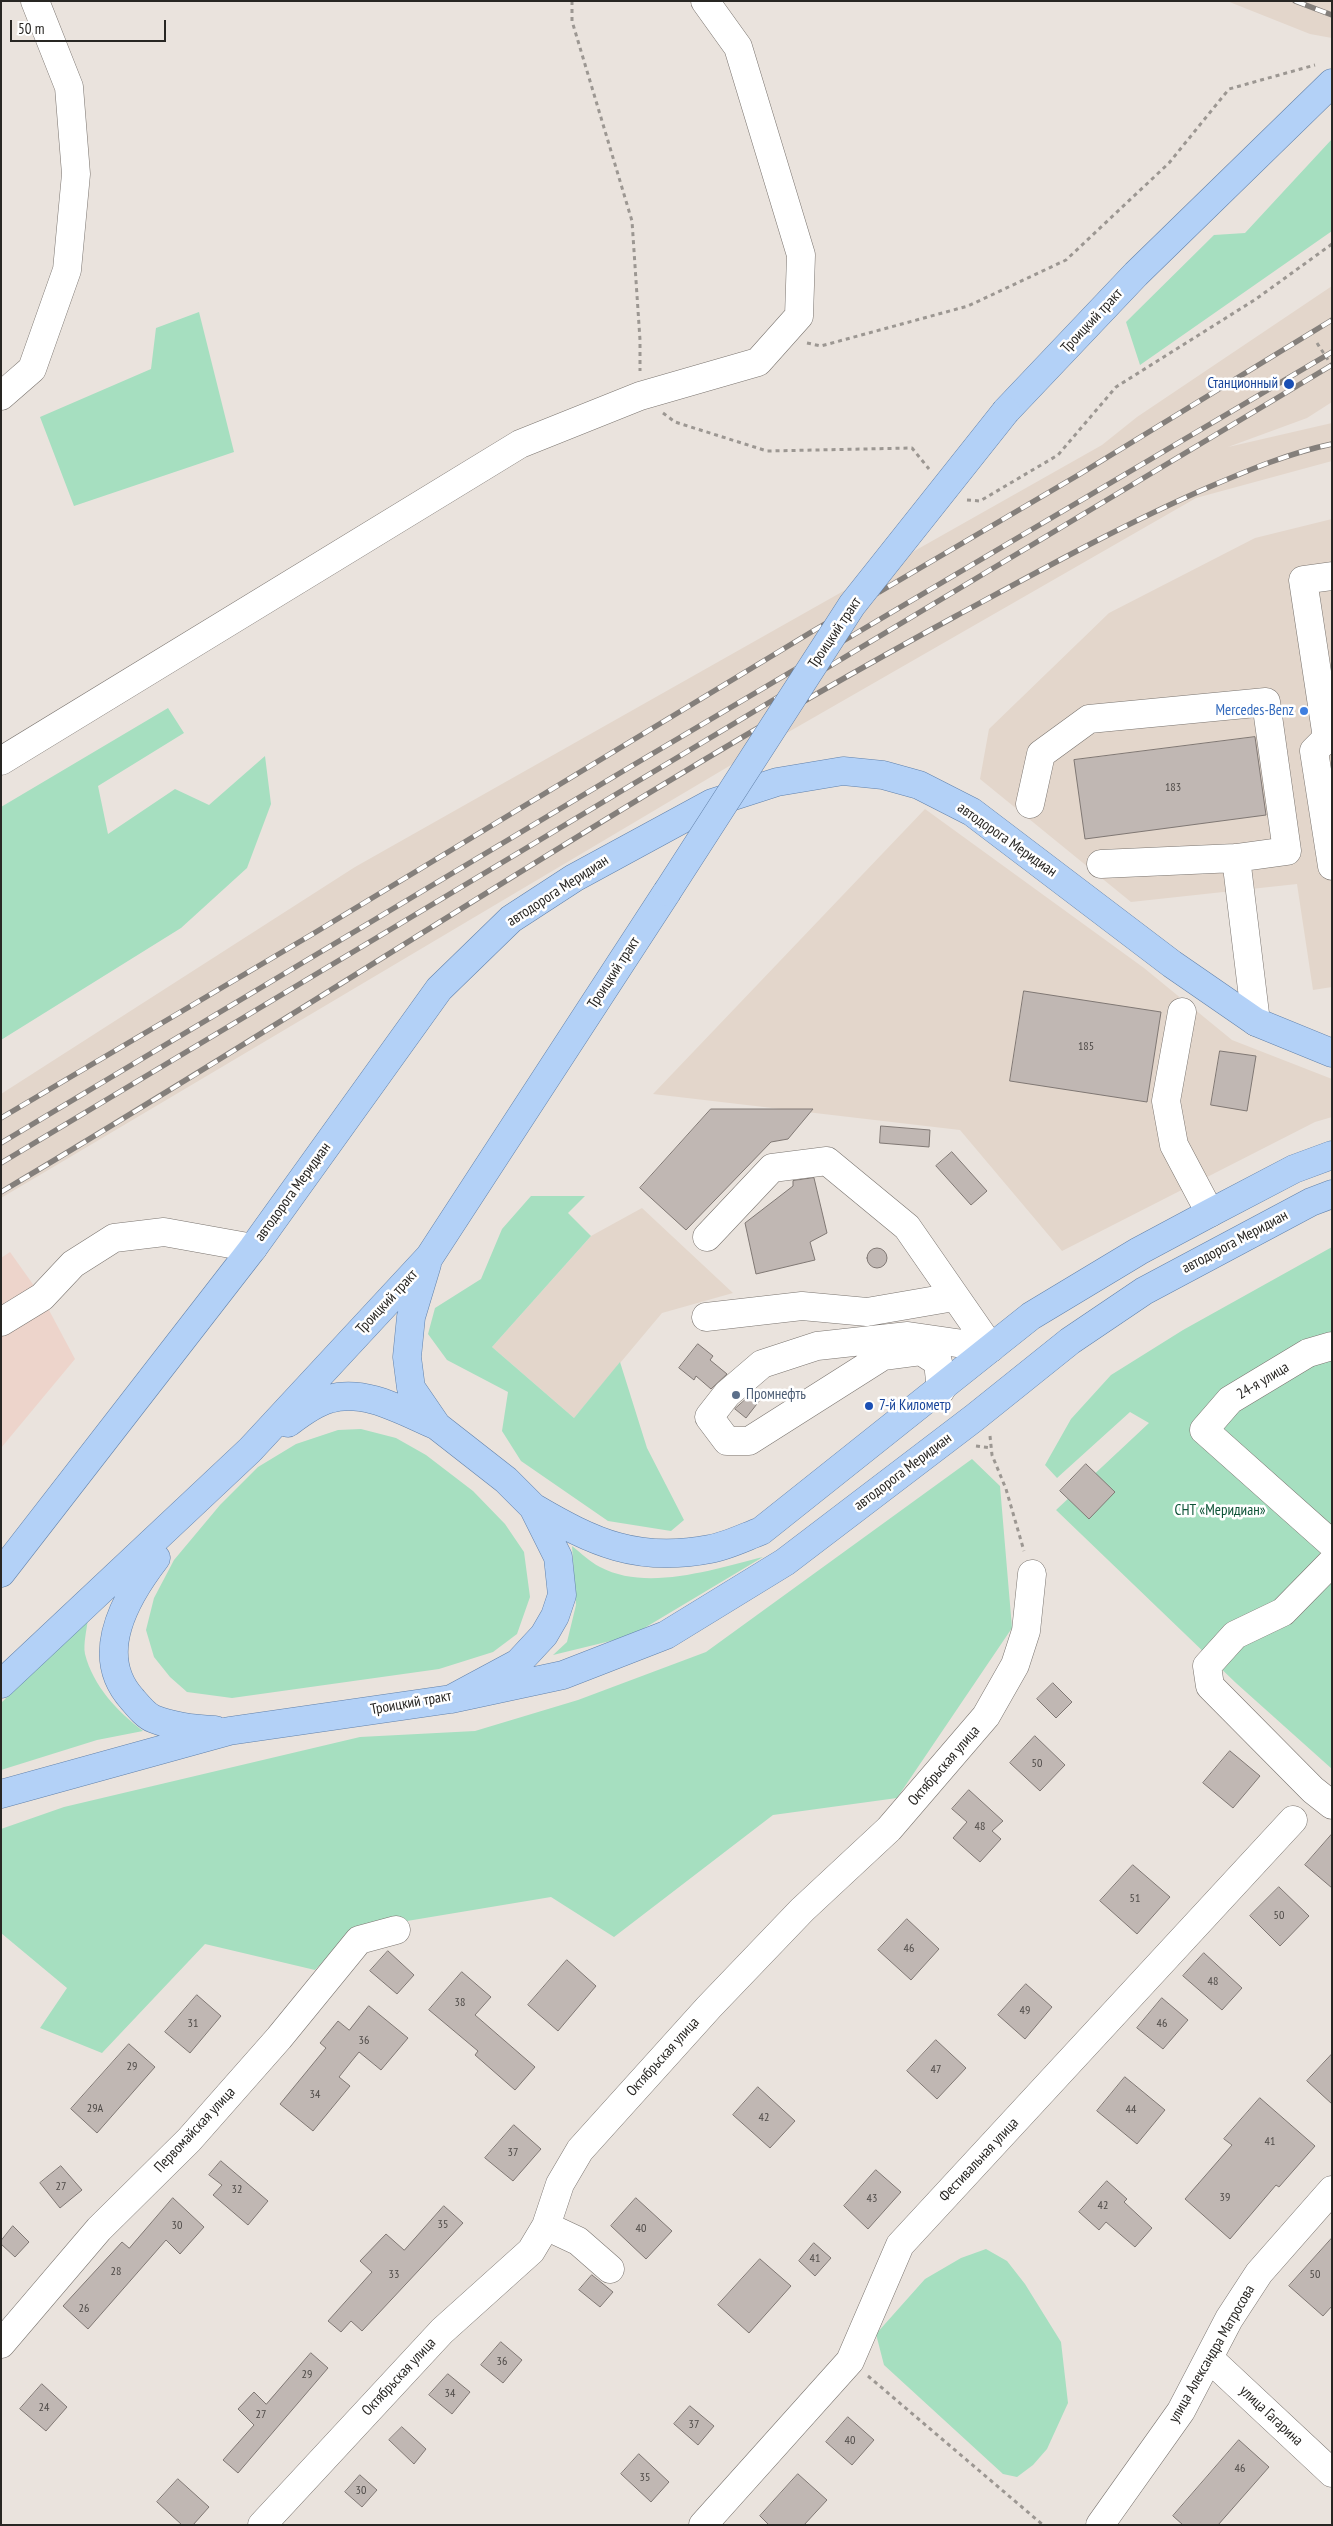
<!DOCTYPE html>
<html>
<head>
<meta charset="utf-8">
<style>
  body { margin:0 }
  #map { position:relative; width:1333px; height:2526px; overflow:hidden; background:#eae3dd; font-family:"PT Sans Narrow",sans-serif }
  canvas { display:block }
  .frame { position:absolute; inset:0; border:2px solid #282623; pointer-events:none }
  .scale { position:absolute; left:10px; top:20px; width:156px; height:22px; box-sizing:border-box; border:2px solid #282623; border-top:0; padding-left:6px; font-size:15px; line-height:18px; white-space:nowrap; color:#282623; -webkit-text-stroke:4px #fff; paint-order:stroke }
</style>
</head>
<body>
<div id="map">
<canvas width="1333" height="2526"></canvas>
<div class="frame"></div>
<div class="scale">50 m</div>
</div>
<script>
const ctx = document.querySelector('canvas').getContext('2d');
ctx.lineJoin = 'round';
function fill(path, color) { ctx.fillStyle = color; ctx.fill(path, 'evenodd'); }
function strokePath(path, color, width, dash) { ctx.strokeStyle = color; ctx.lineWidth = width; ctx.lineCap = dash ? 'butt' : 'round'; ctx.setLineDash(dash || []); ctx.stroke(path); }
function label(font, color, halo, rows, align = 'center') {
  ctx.font = font + ' "PT Sans Narrow",sans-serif'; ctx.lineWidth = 5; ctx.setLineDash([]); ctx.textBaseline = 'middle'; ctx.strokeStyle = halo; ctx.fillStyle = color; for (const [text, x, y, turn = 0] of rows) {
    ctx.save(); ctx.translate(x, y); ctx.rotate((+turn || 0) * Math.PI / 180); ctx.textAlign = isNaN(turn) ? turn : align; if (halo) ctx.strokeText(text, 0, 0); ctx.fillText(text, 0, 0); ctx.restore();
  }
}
fill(new Path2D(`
  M1227,1H1332V38L1310,34Z
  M1332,286V402L1307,418L1228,447L1332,423V461L1196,498L731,765L1,1198V1094L355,867L1102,445L1137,417Z
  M1332,519V987L1313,990L1297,884L1131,902L980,779L989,729L1109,613L1255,538Z
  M925,809L1144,968L1232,1040L1332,1079V1117L1315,1122L1062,1251L960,1130L653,1094Z
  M642,1208L733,1293L662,1313L574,1418L492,1347L591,1236Z`), '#e3d6cb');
fill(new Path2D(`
  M10,1252L42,1297L75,1359L1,1448V1258Z`), '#edd4cb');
fill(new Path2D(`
  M1332,139V231L1140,365L1126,322L1214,235L1245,233Z
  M199,312L234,452L74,506L40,417L151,369L156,328Z
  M168,708L184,733L98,786L108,834L175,789L209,805L265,756L271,804L247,868L181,928L1,1040V807Z
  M531,1196H585L568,1213L591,1236L492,1347L574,1418L620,1362L647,1448L684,1520L671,1531L608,1521L521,1461L502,1431L508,1392L447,1360L428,1334L435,1308L481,1279L502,1229Z
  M1332,1247V1769L1236,1683L1056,1510L1149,1423L1130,1412L1057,1478L1045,1465L1071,1419L1111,1375L1183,1330Z
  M361,1429L396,1438L426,1455L473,1491L505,1524L524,1552L530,1597L517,1634L493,1652L439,1669L232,1698L187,1692L170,1677L154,1657L146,1630L154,1598L174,1560L220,1505L258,1467L296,1444L338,1430Z
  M972,1459L1000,1486L1012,1628L897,1798L773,1815L614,1937L551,1897L353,1930L315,1970L205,1944L102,2053L40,2028L67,1988L1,1933V1829L64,1807L360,1737L475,1731L578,1700L706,1652Z
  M572,1546C581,1553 590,1562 600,1567C647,1592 714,1569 763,1557L631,1636L553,1655L567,1642L576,1605Z
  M88,1618C87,1629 83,1644 85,1654C93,1686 118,1712 143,1731L97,1740L1,1770V1703Z
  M986,2249L1007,2261L1025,2284L1061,2342L1068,2403L1047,2449L1033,2465L1017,2477L1003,2474L884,2365L876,2334L925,2279L961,2258Z`), '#a6dfc0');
const building = new Path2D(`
  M1255,737L1266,815L1085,839L1074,760Z
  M1024,991L1161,1012L1147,1102L1010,1081Z
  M1220,1051L1256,1056L1247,1111L1211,1105Z
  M711,1109H813L788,1139L771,1142L686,1230L640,1188Z
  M881,1126L930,1130L929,1147L880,1143Z
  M952,1152L987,1191L971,1205L936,1166Z
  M814,1178L827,1233L810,1242L815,1260L756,1274L745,1223L793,1186V1181Z
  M867 1258a10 10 0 1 1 20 0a10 10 0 1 1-20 0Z
  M698,1344L713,1356L710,1360L727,1374L711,1389L696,1376L694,1380L679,1368Z
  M752,1394L760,1400L746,1418L735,1409Z
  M1086,1464L1115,1492L1089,1519L1060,1491Z
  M1053,1683L1072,1702L1056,1718L1037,1699Z
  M1035,1736L1065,1765L1040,1791L1010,1763Z
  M1230,1751L1260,1776L1233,1808L1203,1783Z
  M969,1790L1003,1821L992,1831L1001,1839L980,1862L953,1838L967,1822L952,1809Z
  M1332,1834V1888L1305,1865Z
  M1133,1865L1170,1897L1137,1934L1100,1901Z
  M1279,1887L1309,1916L1280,1946L1250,1916Z
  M907,1919L939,1949L911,1980L878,1950Z
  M388,1951L414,1975L397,1994L370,1971Z
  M1204,1953L1242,1988L1222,2010L1183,1976Z
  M567,1960L596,1986L558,2031L528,2005Z
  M462,1972L491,1997L475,2015L535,2067L515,2090L475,2055L478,2051L429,2010Z
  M1026,1984L1052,2007L1025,2039L998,2015Z
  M197,1995L221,2016L190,2053L165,2032Z
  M1162,1998L1188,2020L1163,2049L1137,2028Z
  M369,2006L408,2038L381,2070L359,2052L339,2077L350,2086L313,2131L280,2104L326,2048L320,2043L338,2021L349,2030Z
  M936,2040L966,2068L937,2099L907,2071Z
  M129,2044L155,2067L97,2133L71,2109Z
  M1332,2054V2104L1307,2081Z
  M1125,2077L1165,2110L1137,2144L1097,2111Z
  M758,2087L795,2121L770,2148L733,2115Z
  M1260,2098L1315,2146L1279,2187L1276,2185L1230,2239L1185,2199L1232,2145L1224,2139Z
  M514,2125L541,2149L513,2181L485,2158Z
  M221,2161L268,2201L248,2225L213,2195L222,2185L209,2175Z
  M61,2166L82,2190L60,2208L40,2183Z
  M876,2170L901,2192L868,2229L844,2206Z
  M1107,2181L1127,2199L1124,2202L1152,2228L1135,2247L1106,2222L1099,2230L1079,2212Z
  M173,2198L204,2227L180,2254L166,2240L88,2329L63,2306L122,2242L129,2248Z
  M636,2198L672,2231L646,2259L611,2226Z
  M444,2206L463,2223L362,2331L351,2321L341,2332L328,2321L372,2272L360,2261L386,2234L404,2250Z
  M13,2226L29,2242L15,2257L1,2244V2241Z
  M1332,2238V2306L1323,2316L1289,2286Z
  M814,2243L831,2258L815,2276L799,2261Z
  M760,2259L791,2286L749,2333L718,2305Z
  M592,2275L613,2292L600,2307L579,2290Z
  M501,2342L522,2360L503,2383L481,2365Z
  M311,2353L328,2368L238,2473L223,2460L254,2425L238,2409L254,2392L266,2404Z
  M448,2374L470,2392L452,2414L429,2395Z
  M42,2384L67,2407L46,2431L20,2409Z
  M690,2406L714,2426L698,2445L674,2424Z
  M848,2417L874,2440L852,2465L826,2442Z
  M402,2427L426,2449L414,2464L389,2440Z
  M1239,2440L1269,2467L1218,2525H1183L1173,2516Z
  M639,2454L669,2482L651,2502L621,2474Z
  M798,2474L827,2500L804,2525H769L760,2516Z
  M360,2475L377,2490L362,2507L345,2492Z
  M178,2479L209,2507L193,2525H182L157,2502Z`);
fill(building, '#c0b7b3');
strokePath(building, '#807874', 1);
const minor = new Path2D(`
  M1,396L32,369L67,270L76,174L69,87L35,1
  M1332,576L1303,580L1327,738L1314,751L1332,866
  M1,761L520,444L640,396L758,362L799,316L801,255L738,47L705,1
  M1030,804L1041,754L1089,719L1266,702L1287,851L1236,858L1101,864
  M1236,858L1256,1022
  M1182,1012L1166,1101L1174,1145L1210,1213
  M707,1237L772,1168L827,1161L907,1227L991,1348
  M706,1317L802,1306L867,1312L954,1297
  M1,1322L42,1297L73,1264L114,1238L164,1232L253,1248
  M1332,1346L1308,1353L1230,1400L1204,1430L1332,1544
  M941,1390L938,1362L921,1351L883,1356L749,1441H727L709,1417L727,1394L762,1364L817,1346L908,1336L991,1348
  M1332,1562L1283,1612L1235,1635L1207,1666L1210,1686L1313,1790L1332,1805
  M546,2226L578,2241L610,2269
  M1,2344L99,2229L189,2140L279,2038L359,1940L396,1930
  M1210,2359L1332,2473
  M262,2525L442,2331L531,2251L546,2226L560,2184L580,2150L709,2007L802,1910L889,1829L986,1716L1015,1665L1026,1631L1032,1574
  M703,2525L850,2361L900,2245L1293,1820
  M1100,2525L1181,2411L1229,2319L1259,2273L1332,2190`);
const major = new Path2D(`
  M1006,411L1136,274L1332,83
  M288,1423C300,1414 314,1403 329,1399C365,1388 404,1412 437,1426
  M533,1507C594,1543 638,1563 710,1549C727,1546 745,1537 761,1531L1031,1316L1139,1251L1210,1213L1294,1169L1332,1155
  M156,1558C126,1597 92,1655 132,1699C138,1706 146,1716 154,1719C174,1727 194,1729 215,1730
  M1,1573L253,1248L439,989L511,919L574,878L712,803L777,782L843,771L883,775L919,785L972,812L1172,964L1256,1022L1332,1053
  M1,1684L250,1450L430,1256L667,892
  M451,1699L563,1675L666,1635L785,1562L974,1418L1070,1341L1144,1291L1311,1202L1332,1194
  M1,1794L229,1731L451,1699L518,1663L544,1635L555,1616L562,1595L558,1557L533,1507L506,1480L437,1426L411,1388L407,1357L411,1317L427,1264`);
strokePath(minor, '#7a746f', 29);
strokePath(major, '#6181aa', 29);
strokePath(new Path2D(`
  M572,1V21L632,221L640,340V371
  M807,343L821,346L968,306L1066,260L1169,163L1229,89L1315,65
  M1317,343L1332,366
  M663,413L675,422L767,451L912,448L929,469
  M967,500L980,501L1058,455L1116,387L1256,299L1332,244
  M990,1436L992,1455L1006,1489L1024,1551
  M976,1446L991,1448
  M868,2376L1043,2525`), '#9c9792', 3, [4, 4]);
strokePath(minor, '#fff', 28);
strokePath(major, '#b3d1f7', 28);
const rail = new Path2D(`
  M1295,1L1332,15
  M1,1118L311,935L813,631L1080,474L1332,320
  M1,1143L635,764L1332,352
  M1,1163L1332,365
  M1,1192C321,1003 629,793 956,616C1039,571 1122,525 1209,487C1249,470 1289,453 1332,444`);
strokePath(rail, '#847f7b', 5.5);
strokePath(rail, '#fff', 4, [11]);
const majorBridge = new Path2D(`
  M667,892L852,605L1006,411`);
strokePath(majorBridge, '#6181aa', 29, []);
strokePath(majorBridge, '#b3d1f7', 28);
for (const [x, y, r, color] of [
  [1289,384,6,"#1a4fb4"],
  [1304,711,5,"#3f7fe0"],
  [736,1395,5,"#5c6f8a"],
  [869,1406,5,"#1a4fb4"]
]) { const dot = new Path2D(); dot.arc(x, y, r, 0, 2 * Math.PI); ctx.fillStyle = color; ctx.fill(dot); strokePath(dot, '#fff', 2); }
label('12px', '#4e4a47', null, [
  ["183",1173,788],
  ["185",1086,1047],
  ["50",1037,1764],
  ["48",980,1827],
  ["51",1135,1899],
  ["50",1279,1916],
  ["46",909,1949],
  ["48",1213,1982],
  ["38",460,2003],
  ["49",1025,2011],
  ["31",193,2024],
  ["46",1162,2024],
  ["36",364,2041],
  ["29",132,2067],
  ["47",936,2070],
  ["34",315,2095],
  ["29А",95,2109],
  ["44",1131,2110],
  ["42",764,2118],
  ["41",1270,2142],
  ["37",513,2153],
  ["27",61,2187],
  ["32",237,2190],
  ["39",1225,2198],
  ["43",872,2199],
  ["42",1103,2206],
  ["35",443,2225],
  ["30",177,2226],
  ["40",641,2229],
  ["41",815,2259],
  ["28",116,2272],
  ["33",394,2275],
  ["50",1315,2275],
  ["26",84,2309],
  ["36",502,2362],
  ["29",307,2375],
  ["34",450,2394],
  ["24",44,2408],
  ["27",261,2415],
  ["37",694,2425],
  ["40",850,2441],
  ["46",1240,2469],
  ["35",645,2478],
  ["30",361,2491]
]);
label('15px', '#282623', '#fff', [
  ["Троицкий тракт",1092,321,-47],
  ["Троицкий тракт",835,633,-56],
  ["автодорога Меридиан",1007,840,35],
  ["автодорога Меридиан",558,891,-33],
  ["Троицкий тракт",614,973,-57],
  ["автодорога Меридиан",293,1192,-54],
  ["автодорога Меридиан",1235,1242,-28],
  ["Троицкий тракт",387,1302,-47],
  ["24-я улица",1263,1381,-31],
  ["автодорога Меридиан",903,1472,-37],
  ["Троицкий тракт",411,1703,-10],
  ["Октябрьская улица",944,1766,-49],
  ["Октябрьская улица",663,2057,-48],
  ["Первомайская улица",195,2130,-47],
  ["Фестивальная улица",979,2160,-47],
  ["улица Александра Матросова",1212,2354,-60],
  ["Октябрьская улица",399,2377,-47],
  ["улица Гагарина",1271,2416,43]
]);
label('15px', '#164399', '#fff', [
  ["Станционный",1278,384],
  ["7-й Километр",879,1406,"left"]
], 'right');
label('15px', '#366cbe', '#fff', [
  ["Mercedes-Benz",1294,711]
], 'right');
label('15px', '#4e5e75', '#fff', [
  ["Промнефть",746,1395]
], 'left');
label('15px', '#0e5437', '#fff', [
  ["СНТ «Меридиан»",1220,1511]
]);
</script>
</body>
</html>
